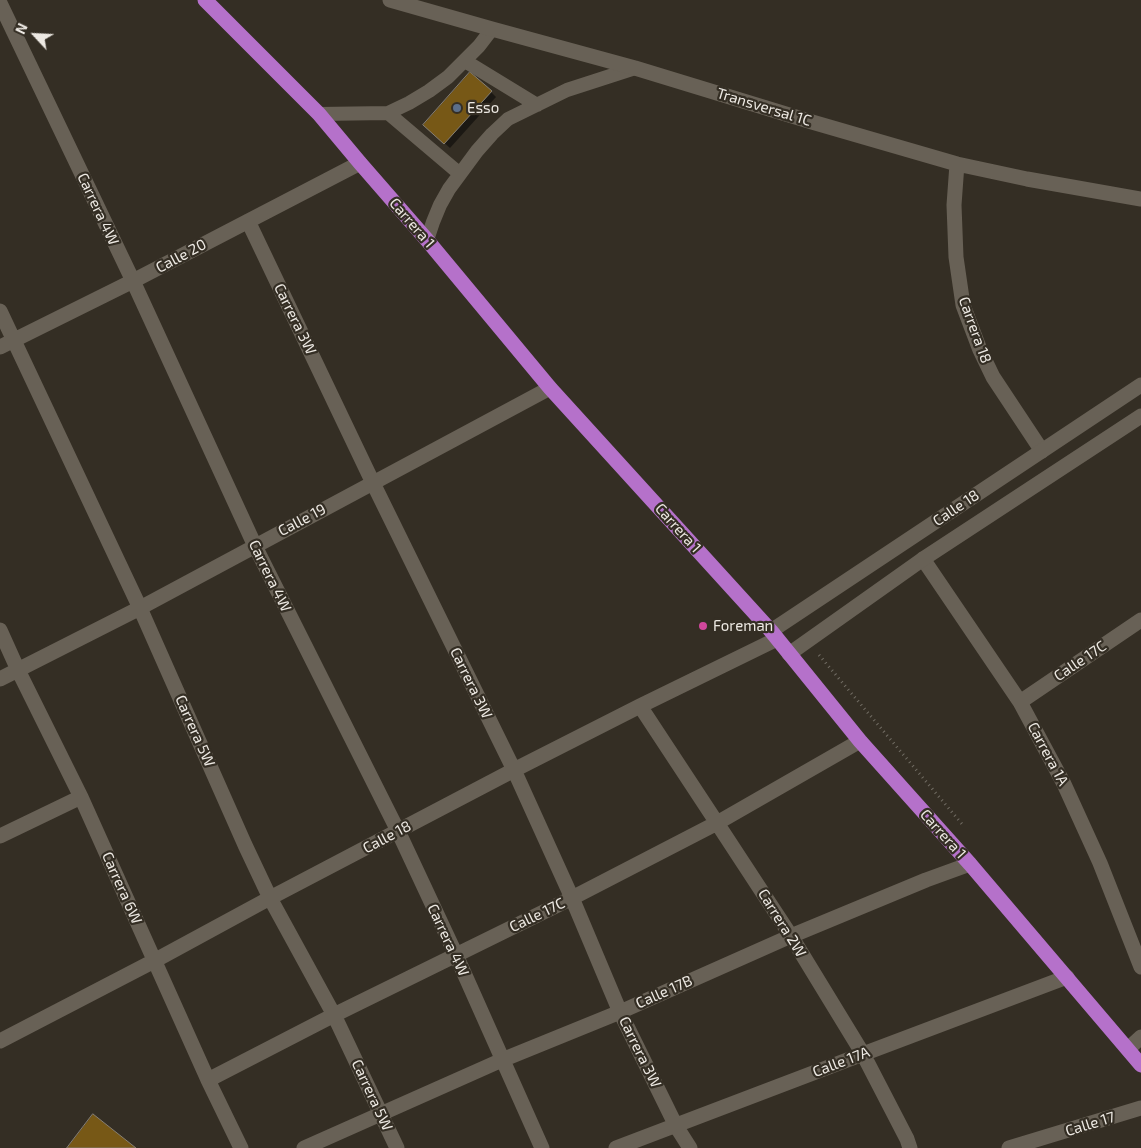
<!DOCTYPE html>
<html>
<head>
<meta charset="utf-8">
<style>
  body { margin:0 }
  #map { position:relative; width:1141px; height:1148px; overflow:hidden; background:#342e24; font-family:"Exo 2",sans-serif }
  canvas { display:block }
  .north { position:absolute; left:10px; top:10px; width:50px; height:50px; -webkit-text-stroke:4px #342e24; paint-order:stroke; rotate:295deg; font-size:14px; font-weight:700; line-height:20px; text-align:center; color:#ede9e3 }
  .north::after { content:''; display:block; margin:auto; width:18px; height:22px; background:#ede9e3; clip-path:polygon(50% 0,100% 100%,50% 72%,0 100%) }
</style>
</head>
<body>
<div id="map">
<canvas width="1141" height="1148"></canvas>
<div class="north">N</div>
</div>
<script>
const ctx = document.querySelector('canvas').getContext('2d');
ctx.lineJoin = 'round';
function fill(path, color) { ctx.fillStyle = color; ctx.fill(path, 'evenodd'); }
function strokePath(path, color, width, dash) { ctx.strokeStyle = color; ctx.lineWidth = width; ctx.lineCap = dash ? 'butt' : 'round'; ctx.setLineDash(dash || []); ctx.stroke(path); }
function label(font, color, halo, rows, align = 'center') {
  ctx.font = font + ' "Exo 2",sans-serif'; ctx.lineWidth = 4.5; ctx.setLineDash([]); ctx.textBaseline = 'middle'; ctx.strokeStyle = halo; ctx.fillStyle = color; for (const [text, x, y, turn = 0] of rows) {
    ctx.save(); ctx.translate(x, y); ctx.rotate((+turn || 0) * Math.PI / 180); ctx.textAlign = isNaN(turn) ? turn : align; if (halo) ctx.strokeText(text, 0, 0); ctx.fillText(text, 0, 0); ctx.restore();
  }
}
fill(new Path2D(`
  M491,92L496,97L450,148L430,130Z`), '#0007');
const building = new Path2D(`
  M470,72L492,91L444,144L423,125Z
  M93,1114L136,1148H67Z`);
fill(building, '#775816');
strokePath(building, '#867f74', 1);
strokePath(new Path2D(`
  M819,655L962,824`), '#726d64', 3, [1, 4]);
strokePath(new Path2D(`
  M465,61L537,105
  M388,113L460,174
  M319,114L388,113L409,103L429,91L448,77L479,46L492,29
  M427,240L433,222L440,205L449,189L477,151L492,134L508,119L567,90L635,68`), '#686156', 14);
strokePath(new Path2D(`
  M390,0L492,29L635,68L812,122L957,164L1027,179L1141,199
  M0,3L133,281L255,546L398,831L456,955L542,1148
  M957,164L954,205L956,257L963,305L980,350L993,377L1042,451
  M248,221L373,483L514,770L572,898L620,1012L676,1126L690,1148
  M0,311L140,608L245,845L270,898L334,1015L397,1148
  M0,347L133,281L360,163
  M923,559L1020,702L1064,784L1100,863L1141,967
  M0,630L18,670L81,797L208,1080L241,1148
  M0,679L140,608L550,388
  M1020,702L1141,620
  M640,706L717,823L791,936L863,1054L907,1139L910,1148
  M0,836L81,797
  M0,1041L154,961L270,898L514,770L640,706L777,639
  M1128,1049L1141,1037
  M208,1080L334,1015L572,898L717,823L860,741
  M304,1148L502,1060L620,1012L791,936L926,880L970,864
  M616,1148L863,1054L1067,977
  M1009,1148L1141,1108`), '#686156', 15);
strokePath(new Path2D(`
  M771,631L1141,385
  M789,654L923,559L1141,416`), '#686156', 15);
strokePath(new Path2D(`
  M205,0L319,114L360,163L427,240L550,388L771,631L860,741L970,864L1141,1065`), '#b571ca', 15);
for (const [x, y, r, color] of [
  [457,108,5,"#5c6f8a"],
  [703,626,5,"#d1479c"]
]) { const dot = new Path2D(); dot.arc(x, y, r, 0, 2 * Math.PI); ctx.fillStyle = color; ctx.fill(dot); strokePath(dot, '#342e24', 2); }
label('15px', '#ede9e3', '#342e24', [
  ["Transversal 1C",764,107,17],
  ["Carrera 4W",98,209,65],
  ["Carrera 1",412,223,49],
  ["Calle 20",181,256,-28],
  ["Carrera 3W",295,319,64],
  ["Carrera 18",975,330,70],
  ["Calle 18",956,508,-34],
  ["Calle 19",302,520,-28],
  ["Carrera 1",678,528,48],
  ["Carrera 4W",270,576,64],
  ["Calle 17C",1080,661,-34],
  ["Carrera 3W",471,683,64],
  ["Carrera 5W",195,731,66],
  ["Carrera 1A",1048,754,62],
  ["Carrera 1",943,834,48],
  ["Calle 18",387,837,-28],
  ["Carrera 6W",122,888,66],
  ["Calle 17C",537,915,-26],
  ["Carrera 2W",782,923,58],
  ["Carrera 4W",448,940,65],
  ["Calle 17B",664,992,-24],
  ["Carrera 3W",640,1052,64],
  ["Calle 17A",841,1062,-21],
  ["Carrera 5W",372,1095,65],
  ["Calle 17",1090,1124,-17]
]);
label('15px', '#ede9e3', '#342e24', [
  ["Esso",467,108],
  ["Foreman",713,626]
], 'left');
</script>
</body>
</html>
